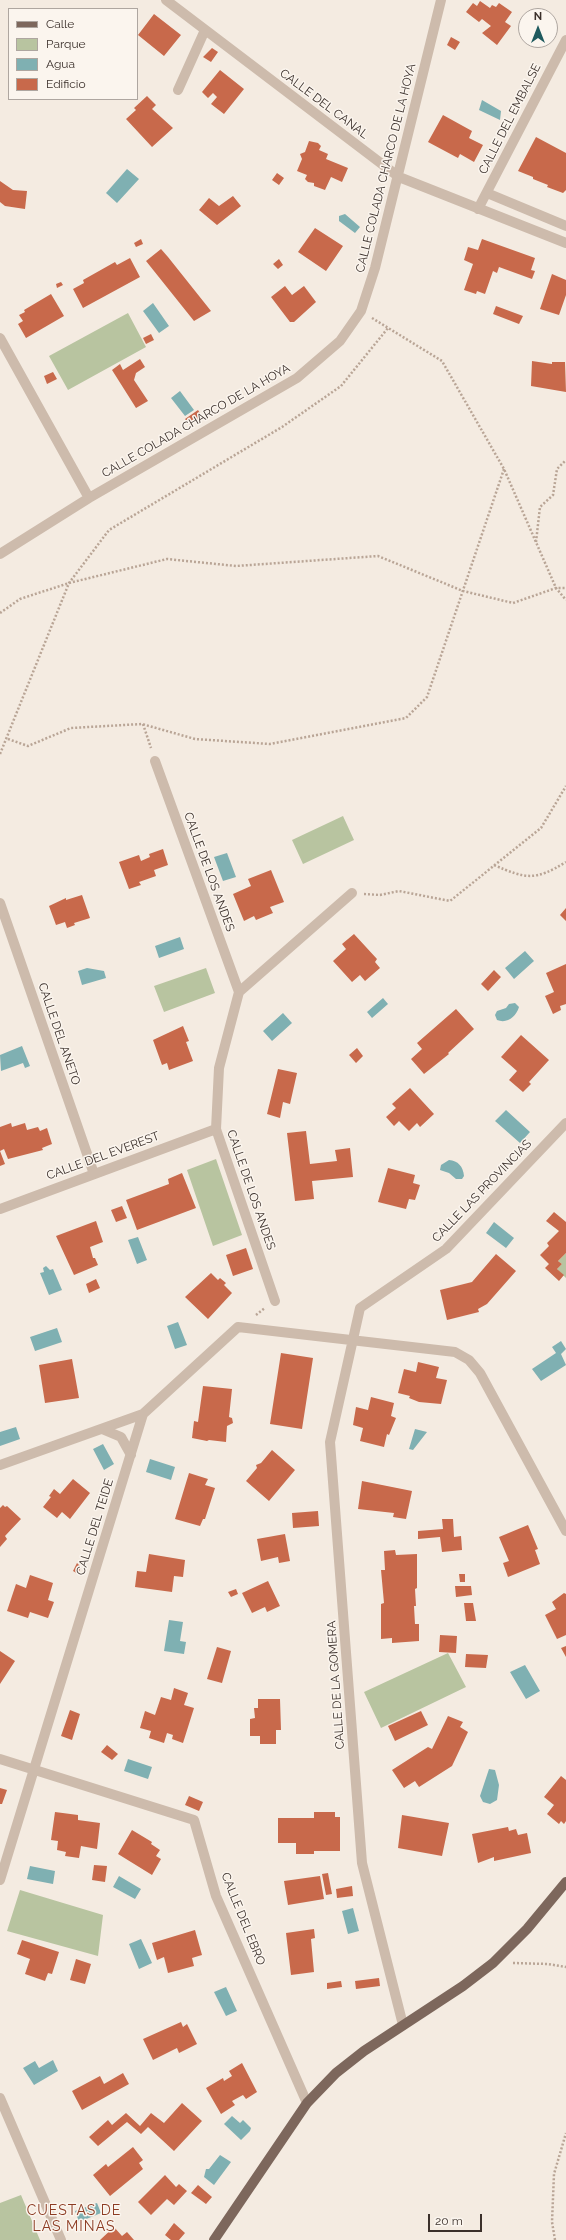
<!DOCTYPE html>
<html>
<head>
<meta charset="utf-8">
<style>
  body { margin:0 }
  #map { position:relative; width:566px; height:2240px; overflow:hidden; background:#f4ebe1; font-family:Raleway,sans-serif }
  canvas { display:block }
  .legend { position:absolute; left:8px; top:8px; width:130px; height:92px; box-sizing:border-box; background:#fbf5ee; border:1px solid #aea6a0; margin:0; padding:5px 7px; list-style:none; font-size:12px; color:#3b302b }
  .legend li { display:flex; align-items:center; gap:8px; height:20px }
  .legend b { width:20px; border:1px solid #aea6a0 }
  .north { position:absolute; left:518px; top:8px; width:40px; height:40px; box-sizing:border-box; background:#fbf5ee; border:1px solid #aea6a0; border-radius:50%; rotate:0deg; font-size:11px; font-weight:700; line-height:16px; text-align:center; color:#3b302b }
  .north::after { content:''; display:block; margin:auto; width:14px; height:18px; background:#1f5a5e; clip-path:polygon(50% 0,100% 100%,50% 72%,0 100%) }
  .scale { position:absolute; left:428px; top:2214px; width:54px; height:18px; box-sizing:border-box; border:2px solid #3b302b; border-top:0; padding-left:5px; font-size:12px; line-height:14px; white-space:nowrap; color:#3b302b; -webkit-text-stroke:3px #fbf5ee; paint-order:stroke }
</style>
</head>
<body>
<div id="map">
<canvas width="566" height="2240"></canvas>
<ul class="legend">
<li><b style="height:5px;background:#7d675c"></b>Calle</li>
<li><b style="height:11px;background:#b8c4a0"></b>Parque</li>
<li><b style="height:11px;background:#7fb0b2"></b>Agua</li>
<li><b style="height:11px;background:#c8694b"></b>Edificio</li>
</ul>
<div class="north">N</div>
<div class="scale">20 m</div>
</div>
<script>
const ctx = document.querySelector('canvas').getContext('2d');
ctx.lineJoin = 'round';
function fill(path, color) { ctx.fillStyle = color; ctx.fill(path, 'evenodd'); }
function strokePath(path, color, width, dash) { ctx.strokeStyle = color; ctx.lineWidth = width; ctx.lineCap = dash ? 'butt' : 'round'; ctx.setLineDash(dash || []); ctx.stroke(path); }
function label(font, color, halo, rows, align = 'center') {
  ctx.font = font + ' Raleway,sans-serif'; ctx.lineWidth = 3; ctx.setLineDash([]); ctx.textBaseline = 'middle'; ctx.strokeStyle = halo; ctx.fillStyle = color; for (const [text, x, y, turn = 0] of rows) {
    ctx.save(); ctx.translate(x, y); ctx.rotate((+turn || 0) * Math.PI / 180); ctx.textAlign = isNaN(turn) ? turn : align; if (halo) ctx.strokeText(text, 0, 0); ctx.fillText(text, 0, 0); ctx.restore();
  }
}
fill(new Path2D(`
  M128,313L146,347L68,390L49,356Z
  M343,816L354,840L303,864L292,840Z
  M206,968L215,993L164,1012L154,986Z
  M216,1159L242,1235L213,1246L187,1170Z
  M566,1253V1278L557,1269L562,1264L558,1261Z
  M448,1653L466,1687L381,1728L364,1692Z
  M20,1890L103,1915L98,1956L7,1931Z
  M21,2195L40,2240H0V2203Z`), '#b8c4a0');
fill(new Path2D(`
  M482,100L501,111L500,120L479,110Z
  M127,169L139,179L117,203L106,193Z
  M345,214L360,227L355,233L339,221V216Z
  M153,303L169,326L159,333L143,311Z
  M180,391L194,410L185,416L171,398Z
  M227,853L236,877L223,881L214,857Z
  M180,937L184,949L159,958L155,946Z
  M525,951L534,961L514,979L505,968Z
  M87,968L104,971L106,978L82,985L78,971Z
  M383,998L388,1004L372,1018L367,1012Z
  M515,1003L519,1007C516,1017 507,1024 497,1020L495,1015L497,1011L506,1008L509,1004Z
  M283,1013L292,1023L272,1041L263,1031Z
  M22,1046L30,1066L25,1068L23,1063L1,1071L0,1055Z
  M506,1110L530,1132L520,1143L495,1121Z
  M449,1160C458,1161 463,1166 464,1176L462,1179H456L449,1173L440,1170L441,1165Z
  M494,1222L514,1238L506,1248L486,1233Z
  M138,1237L147,1260L137,1264L128,1240Z
  M46,1266L50,1270L53,1269L62,1290L49,1295L40,1273L44,1272L43,1268Z
  M178,1322L187,1345L175,1349L167,1326Z
  M57,1328L62,1342L35,1351L30,1337Z
  M561,1341L566,1349L561,1354L566,1365L541,1381L532,1369L556,1353L552,1347Z
  M16,1427L20,1439L0,1446V1432Z
  M415,1429L427,1432L413,1450L409,1449Z
  M103,1444L114,1464L104,1470L93,1449Z
  M150,1459L175,1467L171,1480L146,1472Z
  M169,1620L183,1622L180,1641L186,1642L184,1654L164,1651Z
  M525,1665L540,1691L526,1699L510,1672Z
  M128,1759L152,1767L148,1779L124,1771Z
  M489,1769L495,1770L499,1785L497,1800L490,1804L483,1802L480,1796Z
  M30,1866L55,1871L53,1884L27,1879Z
  M119,1876L141,1889L135,1899L113,1887Z
  M353,1908L359,1931L348,1934L342,1911Z
  M141,1939L152,1963L139,1969L129,1944Z
  M226,1987L237,2011L226,2016L214,1992Z
  M53,2060L58,2071L34,2085L23,2068L35,2061L39,2068Z
  M232,2116L240,2123L243,2120L251,2128L250,2131L241,2140L224,2124Z
  M220,2155L231,2162L214,2185L204,2177L206,2169H209Z
  M97,2203L101,2213L79,2222L75,2211Z`), '#7fb0b2');
fill(new Path2D(`
  M480,1L490,8L492,5L496,7L499,3L512,12L505,22L511,26L497,45L482,33L491,26L482,19L479,22L466,12L473,3L477,6Z
  M531,11L540,16H528Z
  M154,14L181,35L164,56L138,35Z
  M451,37L460,42L455,50L447,45Z
  M212,48L218,52L211,62L203,57Z
  M220,70L244,89L224,114L211,104L217,97L213,93L208,98L202,92Z
  M147,96L156,105L152,109L173,128L152,147L126,119L136,110L134,108Z
  M443,115L472,131L469,138L483,145L474,162L460,154L458,158L428,142Z
  M536,137L566,153V190L563,193L547,187L548,185L533,179V177L518,171Z
  M309,141L318,143L321,146L319,150L328,154L326,159L348,168L342,182L331,177L325,190L314,186V183L308,182L305,179L307,175L297,171L302,159L300,154L305,152Z
  M277,173L284,178L279,185L272,180Z
  M0,181L13,190L27,191L25,209L5,206L0,202Z
  M233,196L241,206L217,225L199,210L209,198L219,206Z
  M315,228L343,246L326,271L298,252Z
  M141,239L143,244L136,247L134,243Z
  M482,239L535,258L531,270L535,271L532,279L499,267L497,273L493,271L485,294L477,291L476,294L464,290L473,264L464,260L468,247L478,250Z
  M161,249L168,257L211,311L194,321L146,261Z
  M130,258L140,277L83,308L73,289L84,283L83,280L115,262L117,265Z
  M279,259L283,265L278,269L273,264Z
  M552,274L566,280V295L559,315L540,309Z
  M61,282L63,285L57,288L56,284Z
  M285,286L292,295L304,286L316,302L294,322H290L271,297Z
  M51,294L64,316L26,338L18,324L23,321L19,315L25,312L24,310Z
  M496,306L523,316L519,324L493,314Z
  M151,334L154,340L146,344L143,338Z
  M140,359L145,367L136,373L134,380L148,401L136,408L112,370L120,364L123,370Z
  M532,361L552,364V362H565L566,392L531,386Z
  M53,372L57,379L47,384L44,376Z
  M198,410L203,418L190,425L185,419Z
  M163,849L168,865L154,870L156,876L139,882L141,885L129,889L119,862L139,855L141,861L150,857L149,854Z
  M271,870L284,902L270,907L273,913L256,920L254,916L244,921L233,894L251,886L248,879Z
  M82,895L90,918L74,923L75,925L67,928L65,922L56,925L49,906L66,898V900Z
  M566,908V921L560,915Z
  M354,934L377,959L375,962L380,968L365,981L360,975L352,982L333,961L346,949L342,944Z
  M566,964V1004L560,1006L561,1010L553,1014L545,996L554,992L546,973Z
  M494,970L501,977L488,991L481,984Z
  M456,1009L474,1029L448,1053L449,1054L424,1074L411,1059L422,1049L417,1043Z
  M183,1026L189,1041L186,1042L193,1061L169,1070L167,1063L162,1065L153,1040Z
  M521,1035L549,1060L529,1082L531,1084L523,1092L509,1080L517,1071L501,1057Z
  M357,1048L363,1056L356,1063L349,1055Z
  M278,1069L297,1073L290,1104L283,1102L280,1118L267,1114Z
  M410,1088L434,1114L420,1127L417,1123L409,1131L399,1121L394,1126L386,1117L396,1108L392,1104Z
  M11,1123L12,1127L25,1123L27,1130L38,1127L40,1131L47,1128L52,1144L42,1148L43,1150L8,1159L4,1149L0,1151V1127Z
  M306,1131L310,1164L337,1161L335,1150L350,1148L353,1177L312,1181L314,1199L295,1201L287,1133Z
  M0,1151L5,1164L0,1166Z
  M388,1168L415,1175L413,1183L420,1185L415,1200L409,1199L406,1209L378,1202Z
  M182,1173L196,1208L137,1230L126,1200L169,1184L168,1179Z
  M122,1206L127,1218L116,1222L111,1210Z
  M554,1212L566,1222V1253L558,1261L562,1264L557,1269L564,1275L559,1281L545,1268L549,1264L540,1255L549,1246L547,1243L559,1231L546,1221Z
  M96,1221L103,1242L90,1247L93,1258H95L98,1265L74,1275L56,1236Z
  M246,1248L253,1269L233,1276L226,1255Z
  M496,1254L516,1271L487,1304L478,1309L479,1312L447,1320L440,1290L472,1282Z
  M211,1273L218,1280L220,1278L226,1283L224,1285L232,1293L208,1319L185,1297Z
  M96,1279L100,1288L89,1293L86,1284Z
  M281,1353L313,1358L302,1429L270,1424Z
  M72,1359L79,1398L45,1403L39,1365Z
  M418,1362L439,1367L436,1378L447,1380L441,1404L419,1402L409,1398L410,1396L398,1393L404,1369L416,1372Z
  M203,1386L232,1389L229,1417L232,1418L233,1423L227,1426L226,1442L209,1440L207,1441L192,1438L194,1421L198,1422Z
  M371,1397L394,1403L391,1416L396,1418L389,1435L387,1434L384,1447L360,1441L363,1428L353,1425L356,1407L368,1410Z
  M272,1450L295,1470L269,1501L246,1481L257,1468L256,1465L261,1463Z
  M189,1473L208,1479L205,1485L215,1488L205,1519H203L200,1526L175,1519Z
  M73,1479L90,1493L70,1519L62,1512L57,1518L43,1507L51,1497L49,1496L54,1489L60,1494Z
  M362,1481L412,1491L406,1519L393,1517L394,1513L358,1509Z
  M3,1505L5,1507L7,1506L21,1519L5,1536L7,1539L0,1547V1508Z
  M318,1511L319,1526L293,1528L292,1513Z
  M442,1519H453L454,1537L461,1536L462,1550L442,1552L440,1537L418,1539V1531L443,1529Z
  M528,1525L538,1549L535,1550L540,1564L508,1577L503,1563L509,1561L499,1537Z
  M285,1534L290,1561L279,1563L278,1557L261,1561L257,1539Z
  M395,1550L396,1555L417,1554V1588L415,1589L416,1606H414L415,1624H419V1641L392,1643V1638L381,1639V1604L384,1603L381,1570H385L384,1551Z
  M149,1554L185,1560L183,1577L174,1576L172,1592L135,1587L137,1571L146,1572Z
  M77,1563L81,1567L78,1574L73,1571Z
  M459,1574H465V1582H460Z
  M30,1575L53,1583L48,1600L54,1602L48,1618L30,1612L28,1618L7,1611L16,1584L26,1588Z
  M268,1581L280,1606L267,1612L265,1607L252,1613L242,1593Z
  M455,1586H471L472,1595L456,1597Z
  M236,1589L238,1594L231,1597L228,1592Z
  M564,1593L566,1594V1635L557,1639L545,1615L556,1609L552,1602Z
  M464,1603H473L476,1621H466Z
  M440,1635L457,1636L456,1653L439,1652Z
  M566,1646V1657L561,1648Z
  M217,1647L231,1651L222,1683L207,1679Z
  M0,1651L15,1661L0,1684Z
  M466,1654L488,1655L486,1668L465,1667Z
  M174,1688L188,1693L184,1705L194,1708L183,1743L172,1739L173,1735L167,1733L164,1743L149,1738L151,1731L140,1728L145,1711L155,1715L161,1697L171,1700Z
  M258,1699H280L281,1730H276V1744H260V1736H250V1719L255,1718L254,1708H258Z
  M70,1710L80,1714L72,1740L61,1736Z
  M421,1711L428,1725L395,1741L388,1726Z
  M448,1716L463,1722L460,1727L468,1732L452,1766L419,1787L415,1781L404,1788L392,1770L428,1747L432,1749Z
  M107,1745L118,1754L112,1760L101,1752Z
  M561,1776L566,1780V1821L564,1824L561,1821L559,1824L547,1814L554,1805L544,1797Z
  M0,1788L7,1790L2,1804H0Z
  M189,1796L203,1802L199,1811L185,1805Z
  M55,1812L78,1815V1820L100,1823L97,1849L81,1846L79,1858L65,1856L66,1852L57,1850L58,1841L51,1840Z
  M314,1812H335V1817H340V1851H314V1854H296V1843H278V1818H314Z
  M402,1815L449,1823L442,1856L398,1848Z
  M508,1827L509,1831L516,1829L518,1835L527,1833L531,1853L494,1861V1857L478,1863L472,1834Z
  M132,1830L152,1842L151,1844L160,1850L156,1856L161,1859L152,1875L118,1854Z
  M94,1865L107,1866L105,1882L92,1880Z
  M328,1873L332,1894L326,1895L322,1874Z
  M320,1876L324,1899L288,1905L284,1881Z
  M352,1886L353,1896L337,1898L336,1889Z
  M314,1929L315,1938L311,1939L314,1972L291,1975L286,1933Z
  M195,1930L202,1955L192,1958L194,1966L168,1973L164,1957L157,1960L152,1943Z
  M22,1940L59,1952L52,1974L48,1973L45,1981L25,1974L30,1959L17,1954Z
  M76,1959L91,1964L85,1984L70,1980Z
  M379,1978L380,1986L356,1989L355,1981Z
  M341,1981L342,1987L327,1989V1983Z
  M181,2022L183,2027L187,2024L197,2044L179,2053L177,2048L153,2060L143,2039Z
  M242,2063L257,2092L246,2099L243,2095L232,2101L235,2105L221,2114L206,2088L223,2078L224,2081L232,2076L229,2071Z
  M123,2073L129,2084L82,2110L72,2091L100,2076L104,2084Z
  M182,2103L202,2121L174,2151L148,2127L141,2134L127,2122L98,2146L89,2137L108,2120L112,2125L126,2113L140,2126L151,2113L164,2123Z
  M133,2147L143,2160L139,2163L143,2169L110,2196L93,2175L106,2164L108,2167Z
  M165,2175L176,2187L179,2184L187,2191L174,2205L167,2199L151,2215L138,2202Z
  M198,2185L212,2197L206,2204L191,2193Z
  M174,2223L185,2233L179,2240H171L165,2235Z
  M114,2227L122,2236L127,2232L134,2240H100Z`), '#c8694b');
strokePath(new Path2D(`
  M372,318L442,361L504,469L556,588L566,600
  M536,542L540,507L553,495L557,469L566,460
  M0,613L20,599L69,583L167,559L236,566L378,556L463,591L513,603L556,588H566
  M143,724L151,748
  M8,739L28,746L71,728L142,724L195,739L270,744L406,718L427,697L504,469
  M0,754L69,583L109,530L282,427L341,386L388,328
  M494,865C526,879 535,881 566,862
  M364,894L380,895L399,891L450,901L541,828L566,786
  M256,1315L265,1308
  M513,1963L548,1964L566,1967
  M555,2240L552,2222L554,2174L566,2133`), '#b9a596', 2.5, [2, 2]);
strokePath(new Path2D(`
  M166,0L399,177L566,243
  M178,90L205,30
  M487,193L566,226
  M478,209L566,40
  M0,338L89,498
  M0,554L89,498L297,378L340,341L361,311L375,268L441,0
  M155,761L239,992L219,1068L216,1129L275,1301
  M0,903L94,1174
  M239,992L352,893
  M0,1209L216,1129
  M102,1429L121,1437L131,1455
  M0,1465L143,1414
  M0,1759L194,1820L216,1896L307,2103
  M0,1880L143,1414L238,1327L455,1352L469,1360L480,1373L566,1531
  M403,2025L362,1863L330,1442L360,1308L446,1249L566,1123
  M0,2098L61,2240`), '#cdbbac', 10);
strokePath(new Path2D(`
  M214,2240L307,2103L336,2073L364,2051L463,1986L493,1963L527,1929L566,1882`), '#7d675c', 10);
label('12px', '#3b302b', '#fbf5ee', [
  ["CALLE DEL CANAL",324,104,37],
  ["CALLE DEL EMBALSE",510,119,-63],
  ["CALLE COLADA CHARCO DE LA HOYA",386,168,-76],
  ["CALLE COLADA CHARCO DE LA HOYA",196,421,-30],
  ["CALLE DE LOS ANDES",209,872,70],
  ["CALLE DEL ANETO",59,1034,71],
  ["CALLE DEL EVEREST",103,1156,-20],
  ["CALLE DE LOS ANDES",251,1190,71],
  ["CALLE LAS PROVINCIAS",482,1191,-46],
  ["CALLE DEL TEIDE",95,1527,-73],
  ["CALLE DE LA GOMERA",336,1685,-94],
  ["CALLE DEL EBRO",243,1919,68]
]);
ctx.letterSpacing = '1px';
label('14px', '#8c3b22', '#fbf5ee', [
  ["CUESTAS DE",74,2211],
  ["LAS MINAS",74,2227]
]);
ctx.letterSpacing = '0px';
</script>
</body>
</html>
